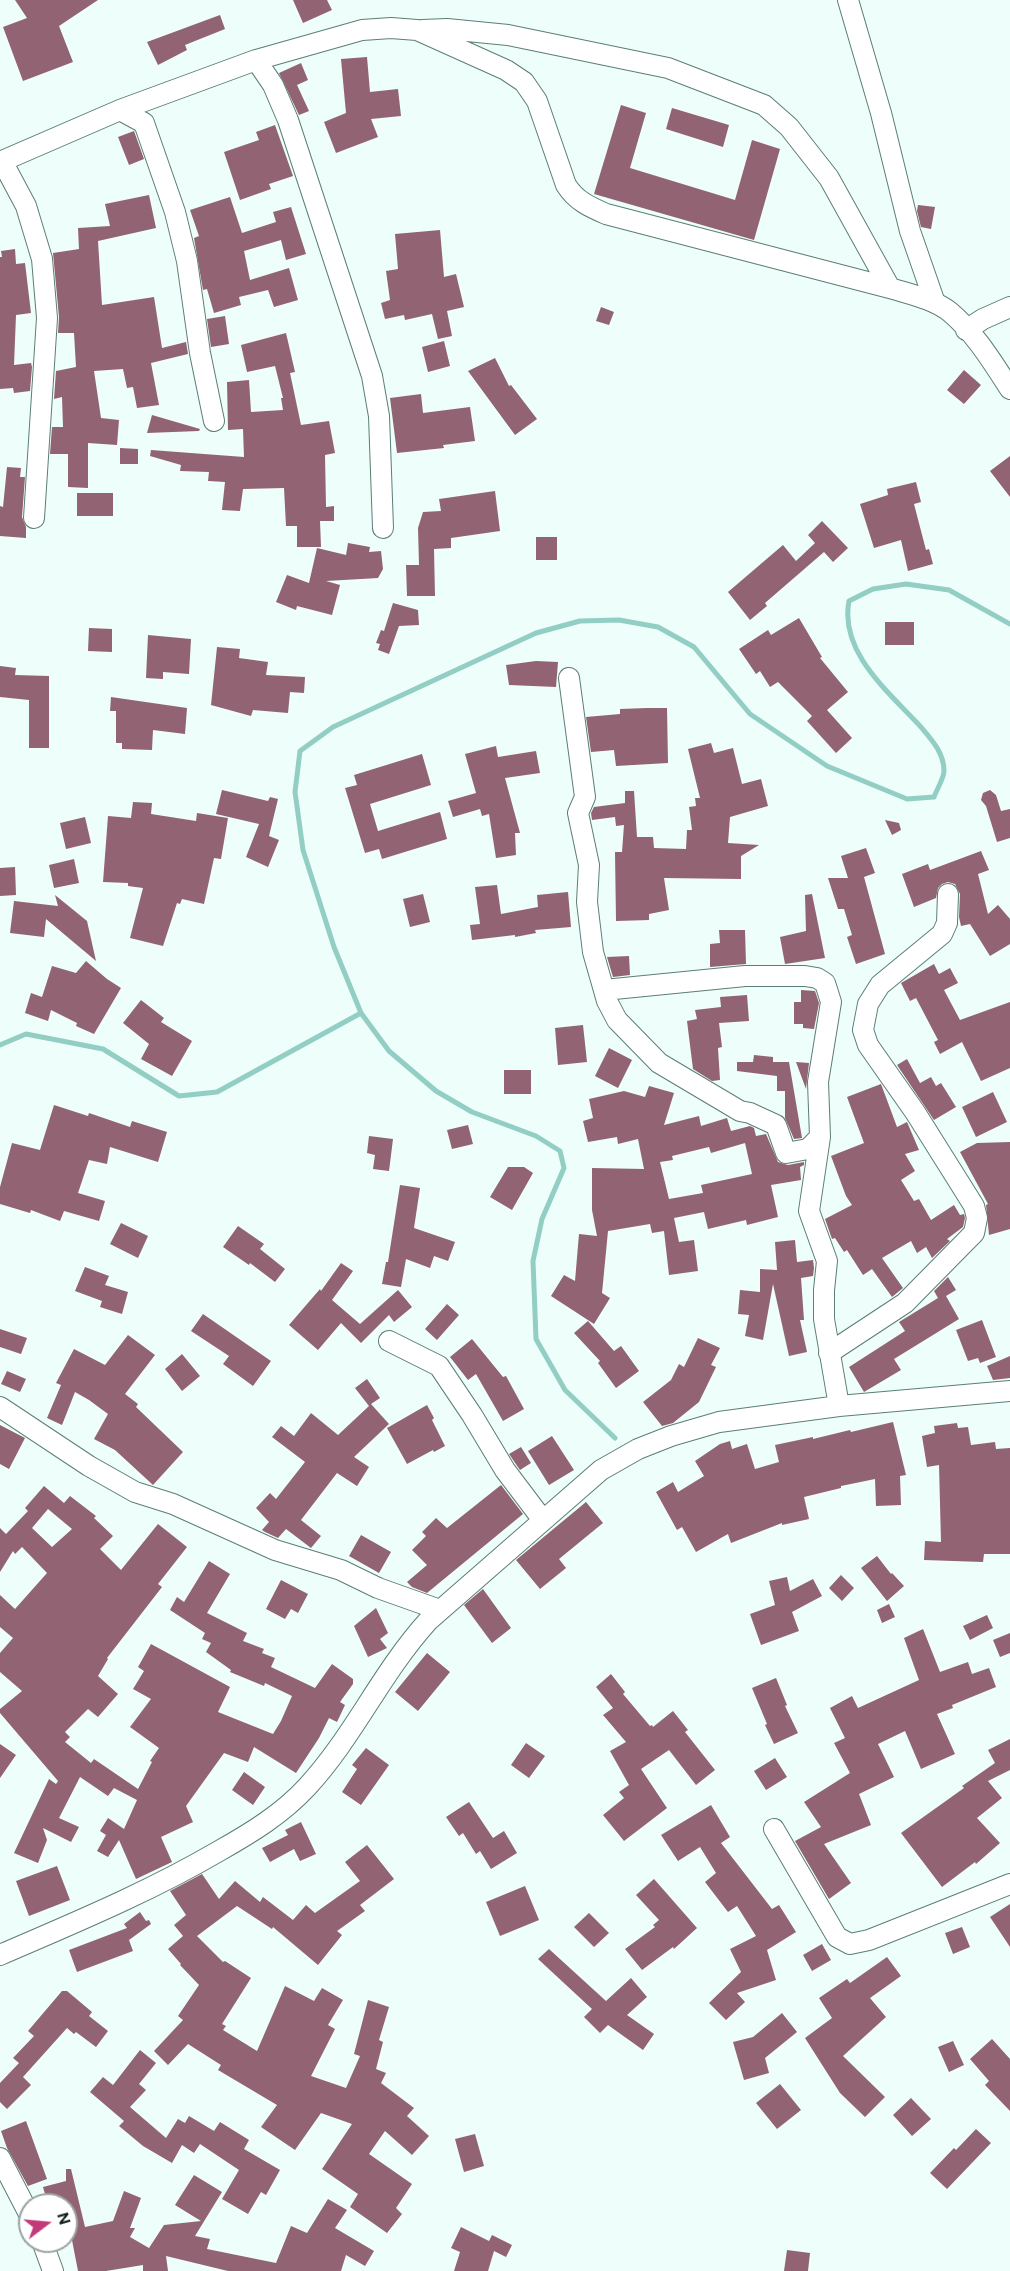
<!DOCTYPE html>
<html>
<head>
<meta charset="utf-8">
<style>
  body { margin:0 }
  #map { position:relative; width:1010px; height:2271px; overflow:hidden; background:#eefefb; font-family:"DM Sans",sans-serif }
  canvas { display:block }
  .north { position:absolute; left:18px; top:2193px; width:60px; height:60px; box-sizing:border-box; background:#fff; border:2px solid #9da3a2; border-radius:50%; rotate:74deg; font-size:16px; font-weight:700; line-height:24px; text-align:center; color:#0b1a17 }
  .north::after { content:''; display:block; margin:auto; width:21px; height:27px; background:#c23a78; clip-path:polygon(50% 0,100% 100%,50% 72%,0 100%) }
</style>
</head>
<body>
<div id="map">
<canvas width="1010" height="2271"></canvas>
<div class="north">N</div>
</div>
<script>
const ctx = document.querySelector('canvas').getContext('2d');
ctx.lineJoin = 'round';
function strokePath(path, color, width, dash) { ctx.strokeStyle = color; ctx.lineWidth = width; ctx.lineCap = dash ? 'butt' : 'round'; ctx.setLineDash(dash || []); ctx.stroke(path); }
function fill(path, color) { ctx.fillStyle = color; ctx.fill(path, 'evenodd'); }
strokePath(new Path2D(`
  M0,1045L26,1034L103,1049L179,1096L217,1092L361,1013
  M615,1438L565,1390L536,1339L533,1261L542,1219L564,1168L560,1151L536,1136L472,1112L436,1091L389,1051L361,1013L334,947L303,850L295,792L300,751L333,727L536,633L580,621L619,620L658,627L694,647L750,714L827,766L907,799L934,797C937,789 944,778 944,771C944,753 932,740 921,727C890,693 839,653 849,601L873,589L906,584L949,590L1010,624`), '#92cec3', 5);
fill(new Path2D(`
  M15,0H98L59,26L73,62L23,81L3,27L27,18Z
  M293,0H327L332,10L303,23Z
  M220,15L225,29L185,45L187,50L158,65L147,42Z
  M367,57L370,92L398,89L401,116L371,119L378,137L336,153L324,122L346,113L341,59Z
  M301,63L308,80L297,85L309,111L299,115L279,73Z
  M621,105L646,113L630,168L735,200L752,140L780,149L754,240L594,194Z
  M672,108L729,125L723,147L666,129Z
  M275,125L293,176L269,184L271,189L240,200L224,152L259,140L256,132Z
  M134,131L144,159L129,165L118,137Z
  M149,195L156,228L98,241L102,305L154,297L162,348L186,342L188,354L151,363L159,405L137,408L133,387L127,388L123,369L94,371L101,418L119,420L117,445L88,443V488L68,487V454H50L52,427H63L62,397L54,399L56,371L76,367L74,333H58L59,317L53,253L79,249L78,228L110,226L105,204Z
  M230,197L242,233L276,222L273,212L291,207L306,254L286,260L281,240L244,251L250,280L289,268L298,300L274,307L268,290L239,297L241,305L214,313L207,289L203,290L194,238L199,236L190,210Z
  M918,205L935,207L931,229L921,227L917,211Z
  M440,230L444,277L456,274L464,307L447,311L452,336L438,339L432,314L405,320L404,315L385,319L381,303L390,300L386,271L398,269L395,234Z
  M15,249L16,264L25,263L31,313L16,315L14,365L31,363L32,367L30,391L14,393L13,388L0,389V257H2L1,251Z
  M601,307L614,312L609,325L596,321Z
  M225,316L229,344L211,347L207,319Z
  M286,333L295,372L290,373L301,425L329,421L335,453L325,455L326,507L334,506V521H320L321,547H297V526H286L284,488L243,489L240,511L222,510L225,482L208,481L209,472L180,471L181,465L150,456L151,450L244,457L243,429L228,430L227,382L249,380L251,412L283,410L281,398H283L275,366L247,372L241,345Z
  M444,341L450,366L428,372L422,347Z
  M495,358L509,386L511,385L537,419L515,435L468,371Z
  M964,370L981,385L964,404L947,390Z
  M421,394L423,413L470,407L475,441L443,445L444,448L397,453L390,398Z
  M152,415L200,429L199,431L147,433Z
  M120,448L138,449V464H120Z
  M1010,456V497L990,471Z
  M7,467L21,468L20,477H25L22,517L26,527V538L0,536V506L3,507Z
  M916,482L921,502L914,504L926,550L929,549L933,564L908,571L901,540L874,548L860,504L888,495L887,489Z
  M495,491L500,531L451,538V548L434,549L435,596H407L406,565H419L418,528L423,512L441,511L439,499Z
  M77,493H113V516H77Z
  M822,521L848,548L833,562L824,552L765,603L767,606L750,620L728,592L783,545L796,561L815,543L808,535Z
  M536,537H557V560H536Z
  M348,543L370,547L369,552L381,551L383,569L378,578L326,581L340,585L332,615L297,606L296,610L276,602L287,575L309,583L317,548L346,555Z
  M393,603L418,610L419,625L399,626L389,654L378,650L380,644L376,643L381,630L384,631Z
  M799,618L822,657L820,658L848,692L827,710L852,738L836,753L807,721L812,716L778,682L770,687L760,671L756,674L739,649L768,630L771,635Z
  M885,622H914V645H885Z
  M89,628L112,629V652L88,651Z
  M148,635L191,639L189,674L163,672V679L146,678Z
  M217,647L240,649L239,658L268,662L266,675L305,677L304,693L290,692L288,713L253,710L251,716L211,705Z
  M536,661L558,662L556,687L509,685L506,665Z
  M0,666L16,668L15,675L49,676V748H29V700L0,697Z
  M111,697L187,708L185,734L153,730L152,750L122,749V743H116V711H110Z
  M647,708H667L668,763L616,766L614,750L591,752L586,717L620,714V709Z
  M711,743L714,753L733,748L742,784L761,779L768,806L730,817L728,843L759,845L741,856V879L664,878L669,910L649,914V920L616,921L615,852H622L624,825L616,826L615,817L592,820L591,813L594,807L625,803V791H634L637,837H653L654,848L686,849L687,830H692L689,807L696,806L695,798H700L688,749Z
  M496,746L498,757L536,751L540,773L505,778L520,833H515L516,855L496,858L489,814L482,816L480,809L453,817L448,801L476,793L465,754Z
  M422,754L431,785L370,804L378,831L440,812L447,839L382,859L379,849L365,853L345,788L357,785L354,775Z
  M222,790L268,801L270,797L278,799L269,836L279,840L268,867L246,857L259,824L216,814Z
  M990,790L996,795L1001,811L1010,809V838L997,842L986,806L981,800L983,793Z
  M133,802L152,803L151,814L196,821L197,813L228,818L221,859L214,858L204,904L182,899L180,904L177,903L163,946L130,938L143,888L128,886V883L103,882L108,816L131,818Z
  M85,817L91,843L66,849L60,823Z
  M885,820L899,823L901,830L892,835Z
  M866,848L875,873L864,877L885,954L856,964L847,937L852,935L844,909H838L828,878H848L841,856Z
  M981,851L989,870L978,874L988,914L998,905L1010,919V944L990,956L970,924L961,926L959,917L960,894L955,884L948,882L942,884L938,888L936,898L914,907L902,874L928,864L930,870Z
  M74,859L79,883L54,888L49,865Z
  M15,867L16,895L0,896V868Z
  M497,885L501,914L538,907L537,895L568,892L571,927L535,930L536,933L515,937V935L472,940L470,925L480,924L475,887Z
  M423,894L430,922L410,927L403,899Z
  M812,894L825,958L785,964L780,937L806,931L805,895Z
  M55,895L87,921L96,961L46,919L44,937L10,933L14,901L58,906Z
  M719,930H745L746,964L710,967V944L720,943Z
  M629,956L630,975L613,977L607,957Z
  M86,961L107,979L121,988L94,1034L76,1026L77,1023L51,1010L48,1021L25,1013L31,993L42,997L52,966L76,973Z
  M934,964L939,974L950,968L958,983L944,990L960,1020L1010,1002V1068L981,1081L962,1042L940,1054L934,1042L938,1040L916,998L910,1001L901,983Z
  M801,990L815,991L819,1003L814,1029L803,1028V1024H794V1002H801Z
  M747,995L749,1021L719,1023L722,1047L718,1048L720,1080L712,1081L693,1069L687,1021L697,1019L695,1010L721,1007L720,997Z
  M141,1000L164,1018L161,1022L192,1041L172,1076L141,1059L149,1044L123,1023Z
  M583,1025L587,1062L558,1065L555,1028Z
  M609,1048L632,1060L618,1088L595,1076Z
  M754,1055L773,1057V1062H789L802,1138L794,1139L785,1118V1091H777V1076L737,1071V1062H753Z
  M907,1059L920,1083L931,1077L936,1086L941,1083L956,1107L934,1120L897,1065Z
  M796,1062L809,1063L806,1089Z
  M504,1070H531V1094H504Z
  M881,1084L897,1127L907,1122L919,1150L905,1154L915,1171L901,1180L914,1201L919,1199L931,1220L954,1205L960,1215L964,1214L965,1218L963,1227L947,1239L950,1241L932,1258L926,1247L917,1253L911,1241L882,1258L903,1288L892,1297L872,1269L863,1275L847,1250L844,1252L835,1238L832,1239L825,1219L852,1205L846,1196L831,1156L864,1143L847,1097Z
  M649,1086L674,1093L664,1125L699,1116L701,1126L727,1118L731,1131L750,1126L754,1128L756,1136L766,1134L778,1162L788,1165L804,1162V1165L800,1167L801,1180L771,1185L778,1217L747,1225L746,1220L708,1229L704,1212L674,1218L679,1242L694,1240L698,1271L669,1275L664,1231L652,1233L650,1224L608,1231L602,1293L610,1298L594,1324L551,1296L564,1275L575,1281L579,1234L597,1236L592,1210V1168L644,1169L638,1139L618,1144L617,1137L588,1142L583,1121L593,1118L589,1099L624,1091L645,1097ZM745,1143L752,1174L701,1185L703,1193L669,1199L660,1162L673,1160L672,1156L709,1147L711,1153Z
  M993,1092L1007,1122L976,1137L962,1107Z
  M54,1105L88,1116L89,1113L130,1127L132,1121L167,1132L158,1162L110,1147L107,1164L89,1160L78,1193L105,1201L99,1221L64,1211L60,1221L31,1210L30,1213L0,1204V1187L12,1143L40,1150Z
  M468,1125L473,1144L452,1149L447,1130Z
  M369,1136L393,1139L389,1171L373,1169L375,1155L367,1153Z
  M1010,1142V1229L989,1235L986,1205L988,1204L960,1152L977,1143Z
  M508,1167H524L533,1173L512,1210L490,1197Z
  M400,1185L420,1188L414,1228L455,1242L448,1261L434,1256L430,1268L406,1259L401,1287L382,1284L386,1262H388Z
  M121,1223L148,1236L138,1258L110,1244Z
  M238,1226L264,1244L260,1249L285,1269L275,1282L250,1263L249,1265L223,1247Z
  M795,1240L797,1262L813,1260L814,1268L813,1276L801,1278L804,1320H800L807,1352L789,1356L773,1284L763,1340L745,1336L749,1315L738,1314L740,1290L760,1292V1269L777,1270L775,1242Z
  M341,1263L353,1271L332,1300L360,1324L398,1290L412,1307L394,1322L389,1315L361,1343L341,1323L318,1350L289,1325L320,1289L321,1291Z
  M85,1267L109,1276L105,1285L128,1292L122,1314L100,1307L102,1301L75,1291Z
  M948,1277L956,1290L946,1296L959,1319L894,1359L901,1370L864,1392L849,1367L905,1331L899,1322L938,1298L934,1291Z
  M447,1304L459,1315L437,1340L425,1329Z
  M203,1314L271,1361L253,1386L223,1364L229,1356L191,1331Z
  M982,1320L996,1357L980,1363L978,1358L968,1361L956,1330Z
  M588,1321L614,1351L621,1346L639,1371L616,1388L598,1363L600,1361L574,1333Z
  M0,1329L27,1338L21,1354L0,1347Z
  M128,1335L155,1355L125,1394L138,1404L136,1407L183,1452L153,1485L115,1450L94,1439L108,1414L89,1400L75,1392L62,1425L47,1418L61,1385L56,1383L74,1349L105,1365Z
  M698,1338L720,1348L711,1365L716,1367L699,1402L673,1423L662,1426L643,1402L671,1380L679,1364L684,1367Z
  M472,1339L503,1377L506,1376L524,1409L503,1421L476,1374L468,1380L450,1357Z
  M182,1354L200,1376L182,1391L165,1369Z
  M1010,1356V1378L993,1380L987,1366Z
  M7,1371L26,1379L20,1392L1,1384Z
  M367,1379L380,1398L371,1404L389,1424L354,1457L369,1467L357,1486L337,1473L301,1520L321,1536L311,1548L286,1529L278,1538L265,1532L262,1530L269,1522L256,1508L270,1493L276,1499L305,1462L272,1437L281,1426L294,1436L311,1413L338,1435L369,1406L355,1388Z
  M427,1405L434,1418L432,1420L445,1446L434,1452L433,1450L407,1464L387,1428Z
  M893,1422L906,1475L900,1476L901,1505L876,1506L875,1479L841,1486V1488L804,1497L809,1519L782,1525V1523L731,1543L728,1534L696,1552L682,1527L677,1530L656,1492L673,1482L678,1492L704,1476L695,1461L720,1444L730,1441L732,1449L747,1444L755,1469L779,1462L775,1445L813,1437V1439L850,1430L851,1432Z
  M957,1423L958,1428L968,1427L971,1445L995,1442L996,1449L1010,1448V1554H984L983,1562L924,1560L925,1541L941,1542L939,1465L927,1467L922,1436L935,1433L934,1426Z
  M0,1425L25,1438L9,1469L0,1464Z
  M552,1436L574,1470L549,1485L528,1451Z
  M521,1447L531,1463L520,1470L509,1454Z
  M501,1485L523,1514L427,1593L412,1587L407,1582L427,1565L412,1550L426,1536L422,1532L436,1518L447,1528Z
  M44,1486L64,1503L70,1496L96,1516L94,1518L113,1536L100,1549L121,1570L158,1524L187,1547L158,1584L162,1587L107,1658L108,1659L98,1676L118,1694L98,1717L88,1709L65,1732L70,1737L65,1742L91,1763L94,1759L138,1789L152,1762L150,1761L159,1748L130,1727L151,1699L133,1689L144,1671L138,1667L151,1644L230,1687L218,1712L273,1734L281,1721L292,1696L265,1683L264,1686L230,1672L231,1670L206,1652L211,1643L202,1639L205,1633L170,1610L177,1597L184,1602L209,1561L230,1574L207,1613L247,1633L243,1641L264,1649L262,1653L275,1658L271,1667L315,1688L332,1664L353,1679V1684L340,1702L345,1705L337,1722L329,1718L319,1738L296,1773L254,1747L248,1762L224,1753L186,1806L193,1822L161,1837L172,1862L136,1879L119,1840L108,1857L97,1851L106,1835L100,1831L108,1818L124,1829L137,1800L114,1788L108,1796L80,1777L59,1818L79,1827L71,1842L43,1828L47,1840L38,1863L14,1853L49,1779L56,1784L58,1781L0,1713V1709L22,1691L0,1672V1653L13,1638L0,1627V1595L15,1609L47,1573L22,1547L15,1554L13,1551L0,1572V1528L6,1534L28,1511L25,1508ZM48,1509L72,1529L52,1547L32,1528Z
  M586,1502L603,1523L559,1559L566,1568L540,1589L516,1560Z
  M361,1535L391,1552L379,1573L349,1556Z
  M877,1556L891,1574L892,1573L904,1586L887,1601L861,1568Z
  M841,1575L854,1588L842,1601L829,1588Z
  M787,1577L790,1591L813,1579L822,1596L792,1612L799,1631L761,1645L750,1614L775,1605L769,1581Z
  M281,1580L308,1594L298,1613L291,1609L285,1619L266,1609Z
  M483,1589L511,1628L492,1643L464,1605Z
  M889,1604L895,1617L882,1623L877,1610Z
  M376,1608L388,1633L380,1639L387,1648L368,1657L354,1626Z
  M987,1615L993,1628L970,1640L963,1626Z
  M923,1629L940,1672L968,1662L972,1674L989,1668L996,1687L952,1705L953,1708L937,1714L955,1754L921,1769L905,1731L878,1744L894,1777L859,1794L871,1825L824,1844L851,1883L829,1899L795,1841L821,1827L804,1802L850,1773L834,1743L845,1738L830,1708L852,1696L858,1708L919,1680L904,1638Z
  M1010,1633V1653L1000,1657L993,1640Z
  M427,1653L450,1672L418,1711L395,1692Z
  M611,1674L625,1692L623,1694L650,1726L652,1725L653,1727L673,1711L688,1730L685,1732L715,1770L696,1785L669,1750L641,1769L667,1808L624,1841L603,1815L624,1798L619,1792L629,1785L610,1751L626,1742L603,1715L613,1708L596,1687Z
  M776,1678L787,1705L785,1706L798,1733L774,1744L765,1725L767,1724L752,1688Z
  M1010,1739V1770L988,1781L1002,1798L977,1818L1000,1843L976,1864L975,1862L942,1887L901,1833L964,1788L962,1786L995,1763L988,1750Z
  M526,1743L545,1756L529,1778L511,1765Z
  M0,1744L16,1755L0,1778Z
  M366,1748L389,1765L361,1805L342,1792L357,1769L352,1765Z
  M775,1758L787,1777L766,1790L754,1771Z
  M244,1772L265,1787L253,1805L232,1790Z
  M469,1802L493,1838L504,1831L517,1853L491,1869L480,1851L476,1854L463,1833L459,1836L446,1817Z
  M711,1805L730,1837L721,1843L772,1909L779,1905L796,1932L767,1950L776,1980L737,1993L745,2002L726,2020L709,2003L741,1972L730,1949L756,1936L737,1906L728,1912L705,1882L716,1873L700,1847L678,1861L661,1835Z
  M301,1822L316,1854L300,1861L294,1849L270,1862L262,1848L288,1835L285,1830Z
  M367,1845L394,1879L360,1905L365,1911L337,1931L342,1935L318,1965L273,1927L272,1929L237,1906L197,1936L223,1962L225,1961L251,1978L222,2024L226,2026L223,2030L257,2051L285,1986L314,2001L322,1988L343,2000L328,2025L335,2029L311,2076L346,2088L360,2056L354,2054L368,2000L389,2007L379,2040L383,2042L376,2069L386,2073L381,2083L414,2108L407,2116L429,2136L412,2155L385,2131L369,2154L412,2184L396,2208L402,2214L387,2233L350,2207L358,2194L322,2169L352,2124L321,2113L295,2150L261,2127L277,2105L218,2070L221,2065L188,2044L168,2065L154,2051L183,2020L178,2016L199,1985L180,1965L181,1964L168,1949L183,1936L174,1925L186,1915L170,1891L202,1874L219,1899L235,1881L260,1902L263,1897L293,1920L306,1905L315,1913L360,1881L345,1862Z
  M57,1866L70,1900L29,1916L16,1881Z
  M654,1879L697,1928L674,1949L673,1947L642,1970L625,1949L655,1927L653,1925L659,1920L636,1895Z
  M525,1886L539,1920L500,1936L486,1902Z
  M1010,1904V1947L990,1917Z
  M140,1912L146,1921L149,1920L151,1924L129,1940L133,1951L77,1972L69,1950L127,1928L124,1924Z
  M589,1913L609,1933L594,1947L574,1927Z
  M962,1927L970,1947L953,1954L945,1933Z
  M822,1944L831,1960L812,1971L803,1955Z
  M549,1949L606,2001L631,1978L647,1997L627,2015L654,2034L643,2050L608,2025L600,2033L584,2017L592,2009L538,1959Z
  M887,1957L901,1976L870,1998L886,2017L843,2056L885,2097L865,2117L840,2093L805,2038L832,2018L819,1998L847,1979L850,1983Z
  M62,1991H67L92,2012L89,2016L108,2031L96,2047L76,2032L74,2034L67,2028L23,2077L31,2085L7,2109L0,2102V2083L19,2063L13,2058L34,2036L28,2031Z
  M782,2013L797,2032L765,2058L769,2073L744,2080L733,2042L753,2037Z
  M992,2039L1010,2059V2111L985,2085L989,2081L970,2059Z
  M953,2041L964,2065L949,2072L938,2047Z
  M140,2050L156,2063L139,2084L146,2090L130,2107L166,2138L178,2119L185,2123L189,2116L214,2131L220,2122L249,2140L244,2149L280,2170L266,2195L261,2192L248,2214L222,2199L239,2170L200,2144L194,2153L182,2145L172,2163L143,2146L119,2126L124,2121L90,2092L103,2077L113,2085Z
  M780,2084L801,2110L777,2129L756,2103Z
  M911,2098L931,2119L912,2136L893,2115Z
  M26,2121L47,2179L28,2186L7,2148L1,2131Z
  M976,2129L991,2143L947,2189L930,2173L954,2148L956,2150Z
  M475,2134L484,2166L464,2172L455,2139Z
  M66,2169H71L85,2227L113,2221L124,2191L141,2198L130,2228H135L130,2237L149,2248L164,2225L201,2221L175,2205L194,2175L222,2192L195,2236L210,2239L207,2249L276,2263L291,2226L307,2233L328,2199L347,2210L335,2228L374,2251L365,2266L346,2255L341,2271H228L166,2256L168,2271H143V2265L106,2271H78L71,2235L66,2236V2205H48L43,2187L66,2181Z
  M461,2227L489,2241L492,2235L512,2245L506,2257L494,2251L488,2271H454L460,2252L451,2248Z
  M787,2250L810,2253L808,2271H784Z`), '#916373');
const minor = new Path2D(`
  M848,0L881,113L910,231L935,303
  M422,30L447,29L508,35L668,68L764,105L789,127L829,178L890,288
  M256,60L273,85L288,120L372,376L379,416L383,528
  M120,110L144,123L175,212L187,261L200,353L214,421
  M2,161L26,206L42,259L47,318L34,518
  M0,162L120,110L256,60L362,30L391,28L417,30L506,70L524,82L537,101L566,185C576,201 590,207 606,214L890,288C909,294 934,299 950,312C975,333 993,363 1010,389
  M966,330L983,319L1010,307
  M569,678L585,797L578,813L589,865L587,902L593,952L607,1001L617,1020L659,1063L740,1111L750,1113L776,1125L786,1153L808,1149L820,1137
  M604,990L745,976H805L817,978L825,983L831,1002L818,1082L820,1137L809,1211L827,1261L824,1290V1319L839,1406
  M389,1341L439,1366L472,1415L505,1470L542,1519
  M829,1353L905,1303L974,1233L977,1218L974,1206L915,1112L868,1045L863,1030L868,1004L880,985L942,934L947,923L948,894
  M0,1407L89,1466L135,1492L173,1504L275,1550L341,1570L378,1588L440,1610
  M774,1829L837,1937L850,1944L869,1940L1010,1884
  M0,1955C74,1923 149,1892 219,1851C251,1833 282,1814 307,1787C354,1736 381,1673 428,1621L601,1470L638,1449L671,1436L719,1422L839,1406L1010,1391
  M0,2158L30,2216
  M42,2241L53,2271`);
strokePath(minor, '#5b7e77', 22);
strokePath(minor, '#fff', 20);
</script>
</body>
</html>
